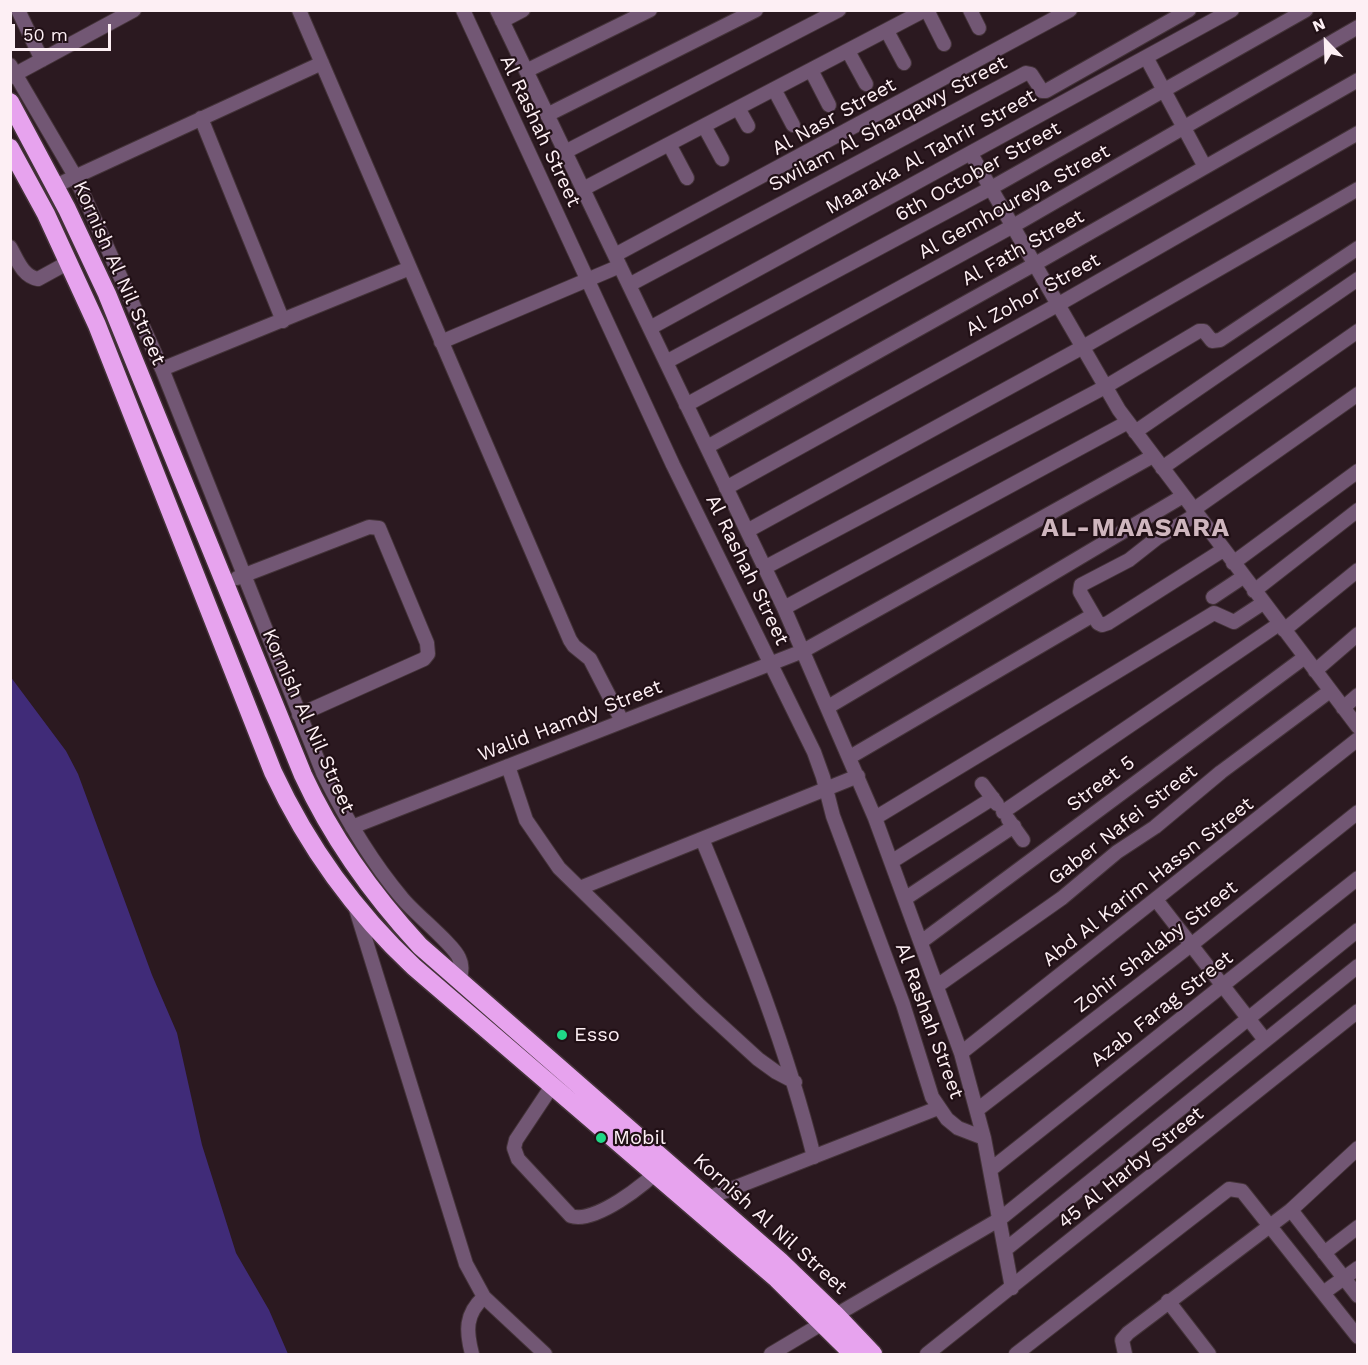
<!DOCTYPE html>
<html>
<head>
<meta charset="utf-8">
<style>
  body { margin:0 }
  #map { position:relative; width:1368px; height:1365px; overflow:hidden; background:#2b1920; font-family:"Work Sans",sans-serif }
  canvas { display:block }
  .frame { position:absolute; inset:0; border:12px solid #fdeff4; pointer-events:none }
  .north { position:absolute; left:1296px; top:12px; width:60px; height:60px; -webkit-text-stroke:4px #211016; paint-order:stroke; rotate:337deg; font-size:16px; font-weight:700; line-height:24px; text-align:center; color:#fdeff4 }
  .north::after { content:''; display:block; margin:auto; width:21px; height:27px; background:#fdeff4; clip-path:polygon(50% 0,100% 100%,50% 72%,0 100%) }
  .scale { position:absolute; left:12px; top:24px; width:99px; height:27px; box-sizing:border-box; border:3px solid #fdeff4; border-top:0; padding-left:8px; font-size:18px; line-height:21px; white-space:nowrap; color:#fdeff4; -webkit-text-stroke:4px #211016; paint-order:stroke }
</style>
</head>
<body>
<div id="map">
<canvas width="1368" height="1365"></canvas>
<div class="frame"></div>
<div class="north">N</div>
<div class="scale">50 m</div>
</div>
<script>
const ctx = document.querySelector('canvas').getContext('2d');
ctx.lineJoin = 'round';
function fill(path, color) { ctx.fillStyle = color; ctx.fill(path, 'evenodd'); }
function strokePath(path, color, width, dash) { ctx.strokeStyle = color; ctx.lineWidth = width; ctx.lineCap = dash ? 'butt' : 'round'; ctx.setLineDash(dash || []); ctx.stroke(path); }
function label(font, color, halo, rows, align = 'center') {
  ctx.font = font + ' "Work Sans",sans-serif'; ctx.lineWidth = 4.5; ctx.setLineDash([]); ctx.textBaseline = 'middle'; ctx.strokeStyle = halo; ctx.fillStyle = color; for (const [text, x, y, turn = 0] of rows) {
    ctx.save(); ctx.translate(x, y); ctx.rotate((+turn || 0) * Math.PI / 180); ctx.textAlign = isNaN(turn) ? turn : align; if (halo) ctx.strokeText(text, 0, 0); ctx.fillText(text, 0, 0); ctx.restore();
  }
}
fill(new Path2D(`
  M10,676L66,751L78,774L152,975L177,1033L202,1145L236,1253L269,1310L288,1354H11Z`), '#402b78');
const minor = new Path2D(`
  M18,10L42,60
  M299,10L570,640L574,646L590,659L622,721
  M463,10L673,465L814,752L823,777L833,816L903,1004L932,1097L947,1119L958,1128L984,1138
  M497,10L784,608L875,818L961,1053L984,1138L1012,1288
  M927,10L944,44
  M970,10L979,28
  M502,21L523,10
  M887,31L904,63
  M848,51L866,84
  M1146,57L1205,167
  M10,65L75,176L162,369L323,773C345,817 370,860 402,898C414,913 454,945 459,958C463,966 462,973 459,981
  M811,70L829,105
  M526,71L650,10
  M10,77L134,10
  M774,89L793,125
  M738,108L748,126
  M547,115L756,10
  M201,118L283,321
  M704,126L722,159
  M669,144L687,178
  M565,152L839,10
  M971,154L1119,410L1358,727
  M55,186L322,63
  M583,189L925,10
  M10,247C17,259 22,276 38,279L69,262
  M615,255L1070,10
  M629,285L1026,73L1031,74L1042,91H1046L1189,10
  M650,328L1232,10
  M441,342L620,266
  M666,362L991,188L1306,10
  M162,369L410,268
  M686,405L1013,226L1358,27
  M1135,432L1358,279
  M707,447L1035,264L1358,80
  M1162,468L1358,331
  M726,488L1059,304L1358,133
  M1193,510L1358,394
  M1197,514L1157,538L1129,560L1081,585L1080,592L1098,623L1102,625L1108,623L1223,550
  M747,531L1083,347L1358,189
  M1233,563L1358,471
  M764,568L1105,387L1199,331H1204L1212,341L1220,340L1358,248
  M237,578L369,527L379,528L427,643L428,654L424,659L299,715
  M1254,591L1358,510
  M1213,597L1243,577
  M784,608L1128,422
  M1284,630L1358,570
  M1315,671L1358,634
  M828,707L1183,496
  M1343,708L1358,695
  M850,757L1093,615
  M508,766L526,820L559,868L700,1006L758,1059L776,1072L795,1082
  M982,784L997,804
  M1003,812L1279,624
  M875,818L1214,613L1234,622L1263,603
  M1008,819L1023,840
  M352,827L803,651L1153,456
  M702,839C746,945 786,1045 814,1157
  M891,862L993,798
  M580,888L858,776
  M906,898L1014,826
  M1157,901L1265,1040
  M355,906L466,1264L484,1297L545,1354
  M921,942L1305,657
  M937,986L1062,898L1117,852L1155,827L1221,772L1330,691
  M961,1053L1358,739
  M552,1086L516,1140L514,1148L518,1159L571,1216C594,1224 647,1184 661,1167
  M977,1110L1191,945L1358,812
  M990,1170L1358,878
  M708,1198L938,1108
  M1291,1210L1358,1148
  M1006,1249L1358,966
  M1324,1253L1358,1227
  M1323,1293L1358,1268
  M1168,1301L1209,1354
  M836,1315L1000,1219L1358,930
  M472,1354C466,1331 465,1314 484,1297
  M771,1354L823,1323
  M927,1354L1358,1011
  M1016,1354L1229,1189L1242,1191L1358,1337
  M1125,1354L1122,1340L1128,1333L1291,1210L1358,1296`);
const highway = new Path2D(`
  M10,102L67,209L107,294L303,775C333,840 372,894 420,946L780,1261L836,1315L873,1354
  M10,148L46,214L97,325L273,772C308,847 354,911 414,967L777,1279L853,1354`);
strokePath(minor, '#443339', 16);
strokePath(highway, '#443339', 21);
strokePath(minor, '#725774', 14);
strokePath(highway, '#e7a3ee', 18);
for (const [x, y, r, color] of [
  [562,1035,6,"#1fd887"],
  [601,1138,6,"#1fd887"]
]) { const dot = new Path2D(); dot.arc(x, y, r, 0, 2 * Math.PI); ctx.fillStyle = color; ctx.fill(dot); strokePath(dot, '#211016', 2); }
label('20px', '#fdeff4', '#211016', [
  ["Al Nasr Street",834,117,-29],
  ["Swilam Al Sharqawy Street",888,124,-28],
  ["Al Rashah Street",540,131,65],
  ["Maaraka Al Tahrir Street",931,152,-29],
  ["6th October Street",978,172,-29],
  ["Al Gemhoureya Street",1014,202,-29],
  ["Al Fath Street",1023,248,-29],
  ["Kornish Al Nil Street",119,273,66],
  ["Al Zohor Street",1033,295,-29],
  ["Al Rashah Street",747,570,64],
  ["Kornish Al Nil Street",308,721,66],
  ["Walid Hamdy Street",570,721,-21],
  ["Street 5",1101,784,-37],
  ["Gaber Nafei Street",1123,825,-38],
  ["Abd Al Karim Hassn Street",1148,882,-38],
  ["Zohir Shalaby Street",1156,947,-38],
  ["Azab Farag Street",1162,1009,-38],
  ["Al Rashah Street",929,1021,70],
  ["45 Al Harby Street",1131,1168,-39],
  ["Kornish Al Nil Street",770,1224,42]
]);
label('20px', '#fdeff4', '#211016', [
  ["Esso",574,1035],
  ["Mobil",613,1138]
], 'left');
ctx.letterSpacing = '1.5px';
label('bold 26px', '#cfb6be', '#211016', [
  ["AL-MAASARA",1136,528]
]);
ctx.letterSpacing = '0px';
</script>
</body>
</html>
